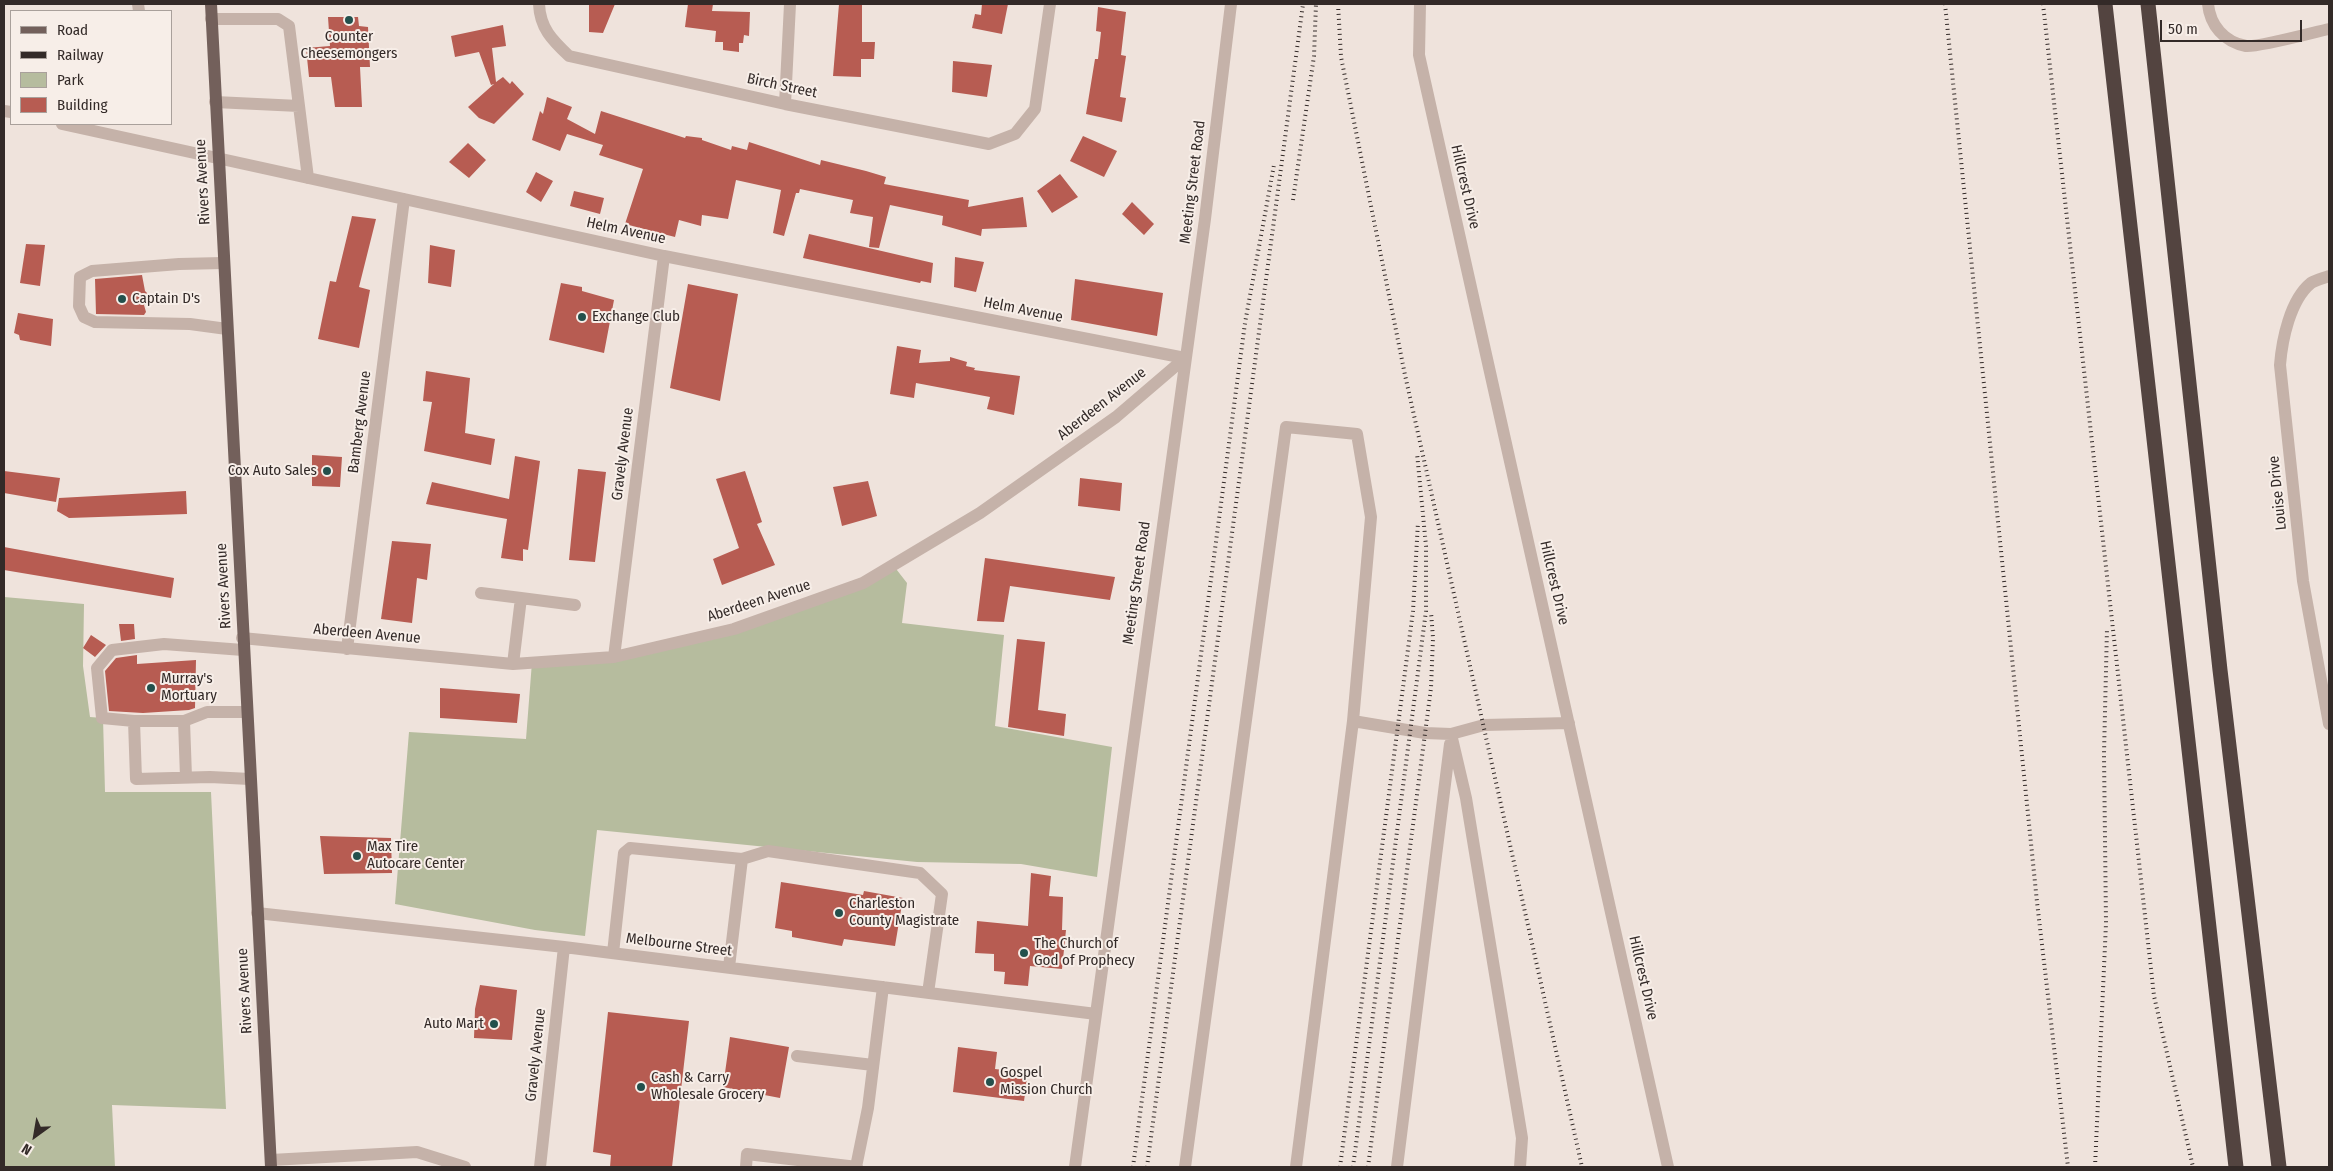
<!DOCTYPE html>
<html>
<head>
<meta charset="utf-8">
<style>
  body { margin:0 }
  #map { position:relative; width:2333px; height:1171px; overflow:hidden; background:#efe3dc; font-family:"Fira Sans Condensed",sans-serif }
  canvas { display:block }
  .frame { position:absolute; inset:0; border:5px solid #332a28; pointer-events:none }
  .legend { position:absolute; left:10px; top:10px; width:162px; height:115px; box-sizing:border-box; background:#f7eee8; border:1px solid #a9a09b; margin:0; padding:6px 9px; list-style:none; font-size:15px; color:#332a28 }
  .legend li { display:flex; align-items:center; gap:10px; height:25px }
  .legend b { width:25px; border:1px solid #a9a09b }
  .north { position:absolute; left:10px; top:1111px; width:50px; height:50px; -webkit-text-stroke:4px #f7eee8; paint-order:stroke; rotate:212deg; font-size:14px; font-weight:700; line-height:20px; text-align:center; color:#332a28 }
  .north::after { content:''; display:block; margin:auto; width:18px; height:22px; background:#332a28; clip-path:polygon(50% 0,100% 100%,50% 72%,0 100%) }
  .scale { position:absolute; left:2160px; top:20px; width:142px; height:22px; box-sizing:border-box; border:2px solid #332a28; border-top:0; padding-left:6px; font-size:15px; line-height:18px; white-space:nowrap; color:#332a28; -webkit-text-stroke:4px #f7eee8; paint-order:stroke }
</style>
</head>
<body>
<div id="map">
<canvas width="2333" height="1171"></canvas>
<div class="frame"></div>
<ul class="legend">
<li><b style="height:6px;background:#73605b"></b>Road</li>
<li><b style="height:6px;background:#332a28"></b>Railway</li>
<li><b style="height:14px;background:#b6bc9e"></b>Park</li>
<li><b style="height:14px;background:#b75c52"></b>Building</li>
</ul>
<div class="north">N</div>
<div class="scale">50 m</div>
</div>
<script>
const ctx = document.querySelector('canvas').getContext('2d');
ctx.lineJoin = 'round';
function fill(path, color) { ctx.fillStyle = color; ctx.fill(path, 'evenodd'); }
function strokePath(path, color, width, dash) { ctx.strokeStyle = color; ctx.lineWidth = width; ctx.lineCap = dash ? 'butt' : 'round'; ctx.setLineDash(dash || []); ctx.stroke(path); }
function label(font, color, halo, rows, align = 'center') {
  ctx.font = font + ' "Fira Sans Condensed",sans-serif'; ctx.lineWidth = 4; ctx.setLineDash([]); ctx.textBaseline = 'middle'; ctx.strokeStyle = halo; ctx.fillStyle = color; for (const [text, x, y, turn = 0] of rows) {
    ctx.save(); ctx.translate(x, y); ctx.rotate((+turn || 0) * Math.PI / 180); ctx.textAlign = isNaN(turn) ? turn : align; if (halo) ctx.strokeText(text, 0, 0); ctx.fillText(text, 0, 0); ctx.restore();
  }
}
fill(new Path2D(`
  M893,565L907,583L902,623L1004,635L995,726L1112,747L1097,877L1021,864L917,862L597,830L585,936L535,930L395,904L409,732L526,739L532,662L614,657L734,629Z
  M4,597L84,604L83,666L90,717L103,718L105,792H211L226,1109L112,1105L115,1167H4Z`), '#b6bc9e');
fill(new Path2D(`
  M589,4H615L603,33L589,32Z
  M688,4H713L712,11L750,12L749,36L744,35L743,43H739V52L723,50V42H715L716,31L685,27Z
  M839,4H862V42H875L874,59H861V77L833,76Z
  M982,4H1008L1002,34L972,28L975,14L981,15Z
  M1098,7L1126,12L1121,55L1126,56L1120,97L1126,98L1122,122L1086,114L1095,59H1098L1101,32L1096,31Z
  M328,17H358L359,26L368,27L370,67H360L362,107H335L331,77H309L306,48L330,46Z
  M503,25L506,46L492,48L496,82L503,77L510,84L512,81L524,94L494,124L479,118L468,107L494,84L491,85L479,52L455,57L451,36Z
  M953,61L992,65L987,97L952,92Z
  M547,97L572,107L567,119L595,134L601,111L685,138L686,136L702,138V140L731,150L732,146L747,150L749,142L820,165L821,160L866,171L886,177L884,184L969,200L968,207L1023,197L1027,227L982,229L981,236L942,225L943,216L890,205L879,248L869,247L873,217L850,213L853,200L800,189L799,193H796L784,236L773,233L781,190L736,180L728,219L702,215L701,226L679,220L675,237L625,224L643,169L599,155L603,145L567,134L560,151L532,140L540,111L543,114Z
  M1083,136L1117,151L1104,177L1070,161Z
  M468,143L486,160L469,178L449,162Z
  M536,172L553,181L541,202L526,192Z
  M1060,174L1078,197L1052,213L1037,191Z
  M574,191L604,198L600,214L570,206Z
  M1132,202L1154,224L1144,235L1122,214Z
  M352,216L376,219L359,287L370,290L359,348L318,339L330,281L336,282Z
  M809,234L933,263L931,283L921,281L920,283L803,258Z
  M26,244L45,245L40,286L20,283Z
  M430,245L455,250L451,287L428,283Z
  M955,257L984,262L976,292L954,287Z
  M142,275L145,291L149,295L148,303L144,305L146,312L144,315L96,314L95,279Z
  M1075,279L1163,293L1157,336L1071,320Z
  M561,283L582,287V291L614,300L604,353L549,340Z
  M688,284L738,294L720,401L670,388Z
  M18,313L53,319L51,346L20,340L19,335L14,333Z
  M897,346L921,350L919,363L950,361V357L967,362L966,366L975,368L974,370L1020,376L1014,415L987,409L990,397L916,383L914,398L890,394Z
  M426,371L470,378L465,433L495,439L491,465L424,451L432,402L423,401Z
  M312,455L342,457L340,487L312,486Z
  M515,456L540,461L528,550L523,549V561L501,558L507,519L426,504L432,482L509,499Z
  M578,469L606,472L595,562L569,560Z
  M4,471L60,478L56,502L4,493Z
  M745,471L762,522L757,524L775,565L722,585L713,559L739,548L716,479Z
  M1080,478L1122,483L1120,511L1078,506Z
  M868,481L877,516L842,526L833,487Z
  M186,491L187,514L69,518L57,511L59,498Z
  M392,541L431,544L427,580L417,578L412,623L381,619Z
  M4,547L174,578L171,598L4,570Z
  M985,558L1115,577L1110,600L1010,586L1004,622L977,621Z
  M119,624H134L135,639L121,641Z
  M91,635L106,645L95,657L83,648Z
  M1017,639L1045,642L1038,710L1066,714L1064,736L1008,727Z
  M137,655V664L196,660L195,708L189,710L143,713L109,711L105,671L116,658Z
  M440,688L520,694L517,723L440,718Z
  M320,836L391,838L392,873L324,874Z
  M1031,873L1051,876L1049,896L1063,897L1062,930H1066L1062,969L1030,966L1028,986L1004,984L1005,972L994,971V954L975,953L977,921L1028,926Z
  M781,882L863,895L864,891L903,898L895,946L844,939L842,946L792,937V931L775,928Z
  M480,985L517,990L512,1040L474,1038L475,1009Z
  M608,1012L689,1021L672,1167H610L611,1155L593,1152Z
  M730,1037L789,1047L780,1098L723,1087Z
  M958,1047L997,1052L995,1069L1028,1073L1024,1101L953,1092Z`), '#b75c52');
strokePath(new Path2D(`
  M138,4L139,11
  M539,4C540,28 552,40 569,56L785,104L989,144L1015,134L1035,109L1050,4
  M1420,4L1419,55L1668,1167
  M2208,4C2210,25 2224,42 2246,46C2256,48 2315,32 2329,29
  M211,19H278L289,26L308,178
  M215,102L299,106
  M785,104L790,4
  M4,111L11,112
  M62,124L664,256L1185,358
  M223,263L179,264L92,271L80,277L79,306L84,317L95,322L190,324L227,329
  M2329,276C2324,278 2316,280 2311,283C2290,300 2282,340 2280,365L2303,581L2329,724
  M481,593L521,598L513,664
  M521,598L575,605
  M242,638L513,664L614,657L734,629L863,583L980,513L1116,417L1185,358
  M347,649L404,199
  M614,657L664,256
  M246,712H207L184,721H134L136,779L210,777L250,779
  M134,721L102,718L97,668L112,650L164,644L243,650
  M184,721L186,777
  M1353,721L1425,733L1451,734L1484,725L1569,723
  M1451,734L1466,798L1522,1138L1520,1167
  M742,859L768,851L920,873L942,894L928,993
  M257,913L564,947L1096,1014
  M613,953L624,853L630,848L742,859L729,967
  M797,1056L873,1065
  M271,1160L417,1152L465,1167
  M540,1167L564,947
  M746,1167L747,1154L857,1167
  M856,1167L868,1108L883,987
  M1075,1167L1205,219L1231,4
  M1185,1167L1286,427L1357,434L1371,517L1353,721L1296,1167
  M1397,1167L1450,744`), '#c5b2a9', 12);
strokePath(new Path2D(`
  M211,4L271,1167`), '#73605b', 12);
strokePath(new Path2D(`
  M2105,4L2236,1167
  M2148,4L2220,670L2279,1167`), '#534440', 15);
strokePath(new Path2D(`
  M1338,4L1341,57L1405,375L1582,1167
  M1945,4L2037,902L2068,1167
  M2043,4L2154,996L2193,1167
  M1293,200L1314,56L1316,4
  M1133,1167L1245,323L1274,165
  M1147,1167L1303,4
  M1340,1167L1413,611L1418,522
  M1353,1167L1426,611V546L1417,453
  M1368,1167L1431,688L1433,638L1431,612
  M2095,1167L2106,923L2104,754L2107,628`), '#332a28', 4, [1, 4]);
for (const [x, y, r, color] of [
  [349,20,5,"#23504c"],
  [122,299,5,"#23504c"],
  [582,317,5,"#23504c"],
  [327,471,5,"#23504c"],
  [151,688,5,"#23504c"],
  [357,856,5,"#23504c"],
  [839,913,5,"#23504c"],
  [1024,953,5,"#23504c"],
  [494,1024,5,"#23504c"],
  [990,1082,5,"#23504c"],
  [641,1087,5,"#23504c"]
]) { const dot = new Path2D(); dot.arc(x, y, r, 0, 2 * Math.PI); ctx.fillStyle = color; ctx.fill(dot); strokePath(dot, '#f7eee8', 2); }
label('15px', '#332a28', '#f7eee8', [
  ["Counter",349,37,"center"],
  ["Cheesemongers",349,54,"center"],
  ["Captain D's",132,299],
  ["Exchange Club",592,317],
  ["Cox Auto Sales",317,471,"right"],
  ["Murray's",161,679],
  ["Mortuary",161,696],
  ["Max Tire",367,847],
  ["Autocare Center",367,864],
  ["Charleston",849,904],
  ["County Magistrate",849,921],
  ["The Church of",1034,944],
  ["God of Prophecy",1034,961],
  ["Auto Mart",484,1024,"right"],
  ["Gospel",1000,1073],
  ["Mission Church",1000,1090],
  ["Cash & Carry",651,1078],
  ["Wholesale Grocery",651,1095]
], 'left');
label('15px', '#332a28', '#f7eee8', [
  ["Birch Street",782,86,12],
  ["Rivers Avenue",203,182,-93],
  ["Meeting Street Road",1193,182,-83],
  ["Hillcrest Drive",1465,187,77],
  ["Helm Avenue",626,231,12],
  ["Helm Avenue",1023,310,11],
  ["Aberdeen Avenue",1102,404,-38],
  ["Bamberg Avenue",360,422,-83],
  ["Gravely Avenue",623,454,-83],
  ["Louise Drive",2278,493,-96],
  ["Meeting Street Road",1137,583,-82],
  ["Hillcrest Drive",1554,583,77],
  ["Rivers Avenue",224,586,-93],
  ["Aberdeen Avenue",759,601,-18],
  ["Aberdeen Avenue",367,634,5],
  ["Melbourne Street",679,945,7],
  ["Hillcrest Drive",1643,978,77],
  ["Rivers Avenue",245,991,-93],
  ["Gravely Avenue",536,1055,-84]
]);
</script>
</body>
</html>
